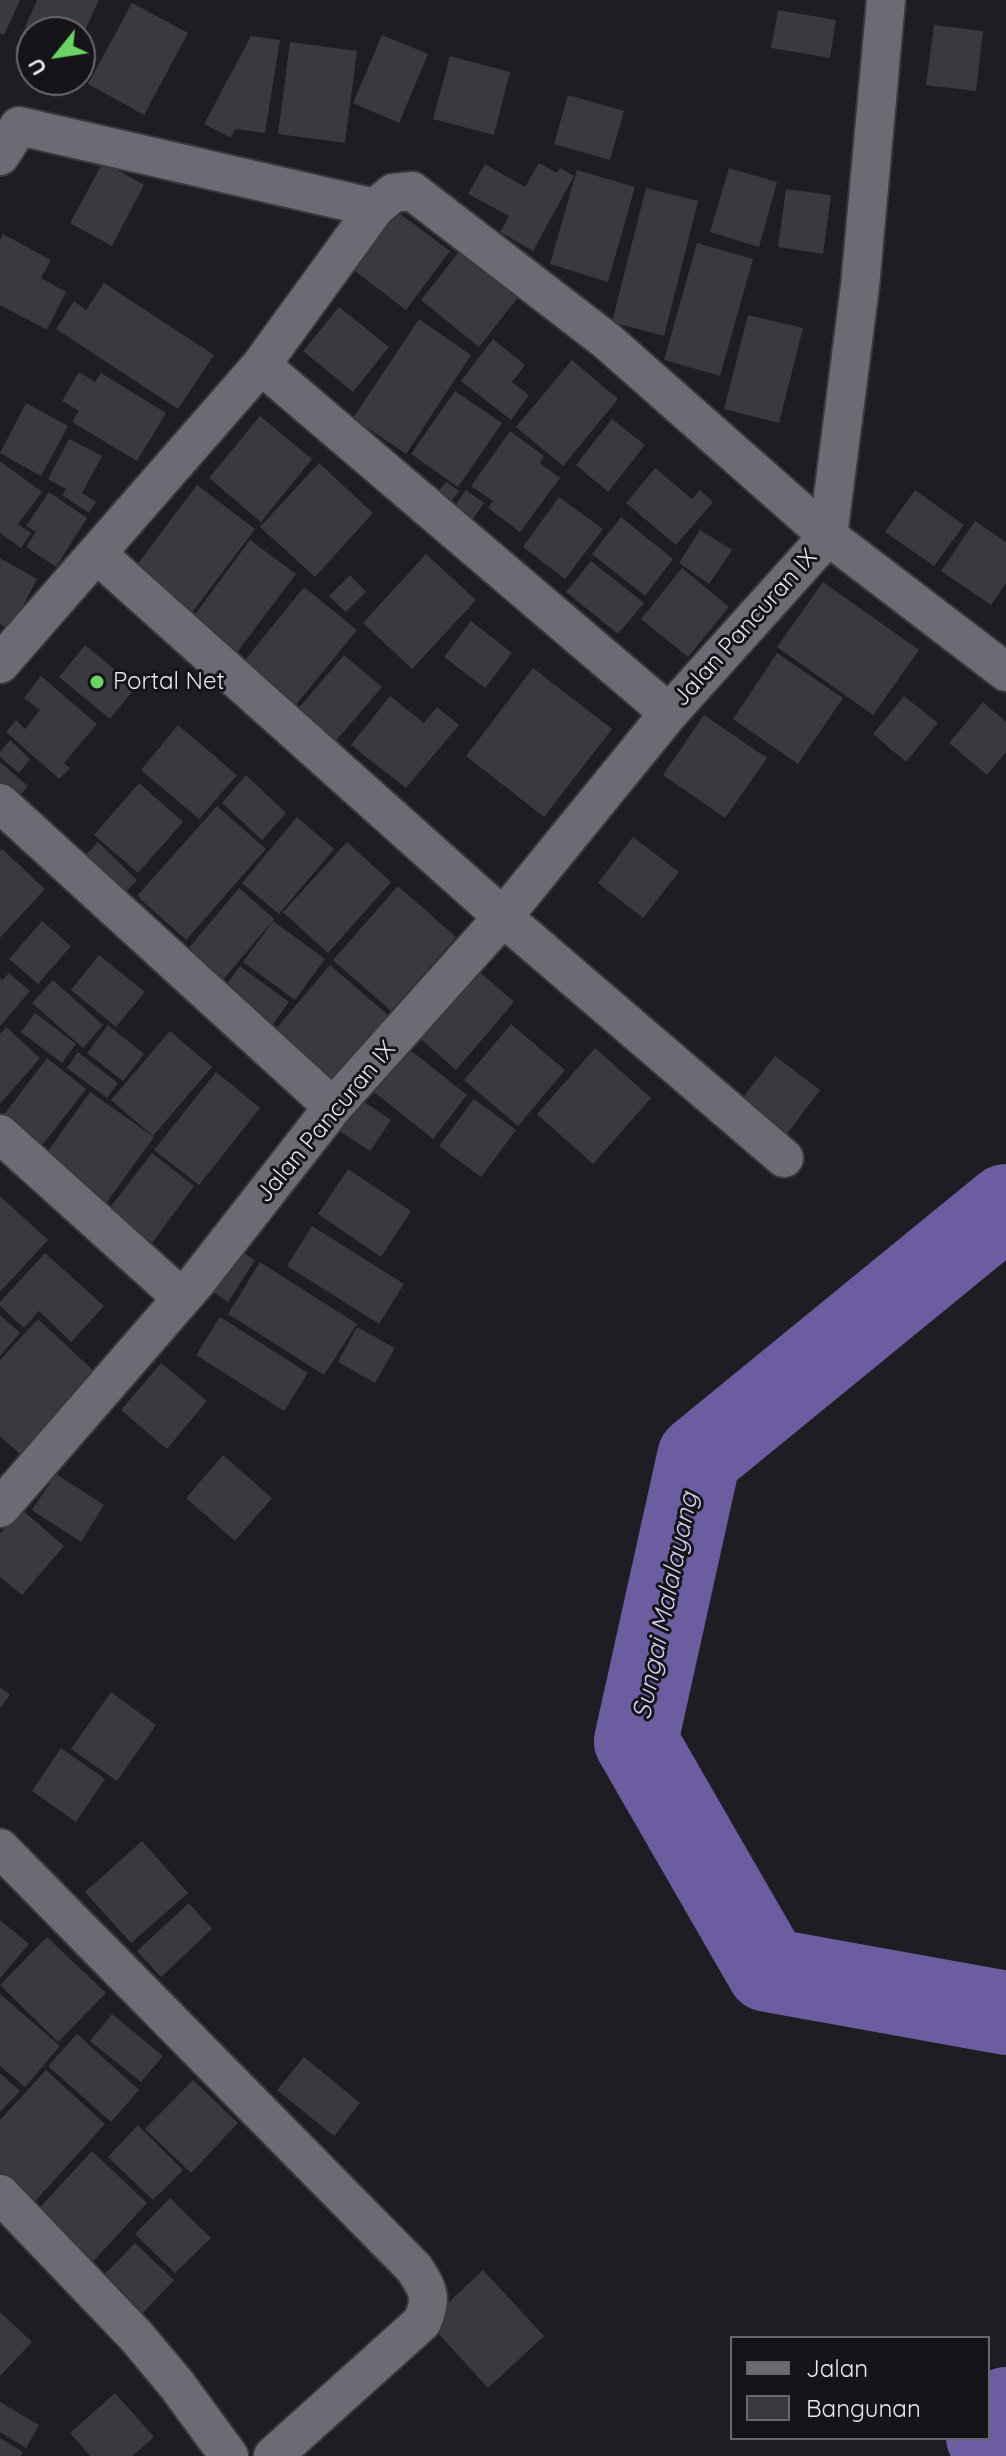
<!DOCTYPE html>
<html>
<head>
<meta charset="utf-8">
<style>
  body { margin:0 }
  #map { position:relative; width:1006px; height:2456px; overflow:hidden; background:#1e1d23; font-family:Quicksand,sans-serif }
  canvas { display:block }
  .legend { position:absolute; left:730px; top:2336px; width:260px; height:104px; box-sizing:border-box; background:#151419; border:2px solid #69686d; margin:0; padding:10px 14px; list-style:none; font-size:24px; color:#e8e7ec }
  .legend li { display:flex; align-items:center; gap:16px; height:40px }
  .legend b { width:40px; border:2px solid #69686d }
  .north { position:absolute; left:16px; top:16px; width:80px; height:80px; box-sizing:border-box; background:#151419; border:2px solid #69686d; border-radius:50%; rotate:240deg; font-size:22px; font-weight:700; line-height:32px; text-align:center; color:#e8e7ec }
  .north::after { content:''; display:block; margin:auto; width:28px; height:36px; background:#6bd363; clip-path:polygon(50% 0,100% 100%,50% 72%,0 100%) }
</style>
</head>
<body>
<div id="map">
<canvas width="1006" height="2456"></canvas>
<ul class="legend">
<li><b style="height:10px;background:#6c6b73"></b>Jalan</li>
<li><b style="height:22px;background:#3a393f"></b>Bangunan</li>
</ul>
<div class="north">U</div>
</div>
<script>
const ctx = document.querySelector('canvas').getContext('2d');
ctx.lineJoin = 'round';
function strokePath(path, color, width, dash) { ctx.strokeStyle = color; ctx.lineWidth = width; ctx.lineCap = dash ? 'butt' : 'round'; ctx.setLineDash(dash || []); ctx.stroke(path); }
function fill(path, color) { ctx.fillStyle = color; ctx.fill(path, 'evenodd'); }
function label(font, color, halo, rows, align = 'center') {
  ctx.font = font + ' Quicksand,sans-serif'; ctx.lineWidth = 6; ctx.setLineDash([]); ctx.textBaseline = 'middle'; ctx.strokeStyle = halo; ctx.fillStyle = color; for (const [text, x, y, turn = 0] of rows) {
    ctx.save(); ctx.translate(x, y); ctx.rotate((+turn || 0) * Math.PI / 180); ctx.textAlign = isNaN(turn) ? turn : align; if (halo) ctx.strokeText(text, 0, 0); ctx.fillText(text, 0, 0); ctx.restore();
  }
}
strokePath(new Path2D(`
  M1006,1206L699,1457L636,1741L768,1970L1006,2013
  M988,2437L1006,2409`), '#6b5d9f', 84);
fill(new Path2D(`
  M0,0H20L4,35L0,33Z
  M37,0H99L80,41V32H32V58L15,50Z
  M132,3L188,33L144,115L88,84Z
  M778,10L836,20L830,58L771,48Z
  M934,25L983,31L976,91L926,85Z
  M382,35L428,54L399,123L353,103Z
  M251,36L280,40L265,133L235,129L231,138L204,124Z
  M290,42L357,51L345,143L278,134Z
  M450,56L510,72L494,135L433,119Z
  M568,95L624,111L610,160L554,144Z
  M103,162L144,185L112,246L70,223Z
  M539,163L557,173L560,168L574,176L533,251L500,232L509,216L468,194L485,164L525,187Z
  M729,168L777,182L759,247L710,232Z
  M577,170L635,187L608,282L550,264Z
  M646,188L698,201L664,336L612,322Z
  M786,189L831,195L823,254L778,247Z
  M395,210L450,251L406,310L351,268Z
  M3,234L51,260L41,278L66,292L47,330L0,305V240Z
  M697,243L753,259L720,376L664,360Z
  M461,249L519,296L479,347L421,300Z
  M104,283L214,355L178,409L56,329L74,301L86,310Z
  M339,307L389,347L353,392L303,351Z
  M748,315L803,328L779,423L724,409Z
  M419,319L471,355L406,454L353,418Z
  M493,339L525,365L512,382L529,395L511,420L461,381Z
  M572,360L618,399L563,466L516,427Z
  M79,372L95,382L101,373L166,413L137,461L72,422L79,411L62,401Z
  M455,391L502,423L458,487L411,454Z
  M26,403L68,426L41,476L0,453Z
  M260,416L312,459L261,522L209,478Z
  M612,419L645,445L608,492L576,465Z
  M510,431L544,456L540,463L560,478L520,532L488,508L493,501L471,486Z
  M69,439L102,456L82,493L96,502L89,513L62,495L66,489L48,479Z
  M0,461L42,492L18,524L31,533L21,548L0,533Z
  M319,463L373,513L315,577L260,527Z
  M655,468L692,499L700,490L713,502L676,545L626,503Z
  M446,482L459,491L448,506L435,496Z
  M197,485L255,529L185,622L127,578Z
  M466,490L484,503L468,526L450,513Z
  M915,490L964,525L934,566L885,532Z
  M49,492L87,518L56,567L26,547L36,532L26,526Z
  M559,497L603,529L565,579L523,547Z
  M621,517L673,559L645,596L592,554Z
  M975,521L1006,542V583L991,605L941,571Z
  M700,530L732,550L709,584L679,563Z
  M250,540L296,574L232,659L187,625Z
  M426,554L476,600L412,669L363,623Z
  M0,558L37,579L10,630L0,624Z
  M591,561L644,603L618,634L566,592Z
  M682,568L729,607L688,657L641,619Z
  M350,575L366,592L346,612L329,596Z
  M823,582L919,650L873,715L777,647Z
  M304,587L357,630L294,707L241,665Z
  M471,621L512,653L485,688L444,657Z
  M85,645L136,687L110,719L59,677Z
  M777,653L843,698L798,764L733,719Z
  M344,655L382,687L334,743L296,711Z
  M533,668L612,729L544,817L466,756Z
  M41,676L97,724L64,763L70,768L59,779L6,732L16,720L25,729L40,710L24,698Z
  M390,696L424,723L437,707L459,725L406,788L351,745Z
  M904,696L938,723L906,762L873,734Z
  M983,702L1006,722V752L987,775L949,743Z
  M704,715L767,758L725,818L663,775Z
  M178,725L237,775L199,819L141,770Z
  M10,740L30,759L19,773L0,757V752Z
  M0,762L28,786L9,808L0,801Z
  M246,775L286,813L262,840L222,803Z
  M139,783L183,822L138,873L94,835Z
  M217,806L266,849L186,940L137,896Z
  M297,817L334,849L279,914L242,883Z
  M633,837L679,872L643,918L598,883Z
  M98,842L137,880L116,902L77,865Z
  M347,842L391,882L328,953L283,912Z
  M2,849L45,889L0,938V851Z
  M398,886L456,937L391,1011L333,960Z
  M239,888L274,919L213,992L177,962Z
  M42,921L71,946L38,984L9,959Z
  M273,921L325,959L295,1000L243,962Z
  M99,955L145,992L116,1027L71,990Z
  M330,965L388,1015L326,1087L269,1037Z
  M240,966L289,1002L265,1035L216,999Z
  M473,966L514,1002L456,1070L415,1034Z
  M9,973L30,991L0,1026V978L2,980Z
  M53,980L103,1025L83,1048L32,1003Z
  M35,1013L76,1044L62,1063L21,1032Z
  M511,1024L565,1070L518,1126L464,1080Z
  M108,1025L144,1054L123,1081L87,1053Z
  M6,1027L40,1058L0,1104V1034Z
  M170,1031L212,1067L153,1136L111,1100Z
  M595,1048L651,1098L593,1164L537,1114Z
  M409,1049L467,1095L433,1139L374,1092Z
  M78,1052L118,1083L107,1098L67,1068Z
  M775,1056L820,1090L780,1143L734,1109Z
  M47,1058L86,1089L33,1157L0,1120Z
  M216,1072L260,1108L199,1185L154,1150Z
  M90,1092L154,1137L104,1206L41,1161Z
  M354,1095L391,1120L370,1151L332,1126Z
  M474,1099L516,1130L481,1177L439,1146Z
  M152,1153L194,1186L152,1243L108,1210Z
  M348,1169L411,1211L381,1257L318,1214Z
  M0,1196L48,1240L0,1292Z
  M312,1226L404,1284L379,1324L287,1266Z
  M236,1248L255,1260L228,1302L210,1290Z
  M45,1253L104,1306L71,1342L39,1311L24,1328L0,1306V1302Z
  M260,1262L357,1324L324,1375L228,1314Z
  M0,1315L20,1333L0,1356Z
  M220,1317L308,1373L284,1411L196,1355Z
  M38,1319L96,1373L21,1455L0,1436V1360Z
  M357,1327L395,1348L375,1383L338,1362Z
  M161,1363L207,1401L167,1449L121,1410Z
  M223,1455L272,1498L235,1541L186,1498Z
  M56,1474L104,1505L81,1542L32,1510Z
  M21,1509L64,1546L22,1595L0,1577V1534Z
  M0,1687L10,1695L0,1708Z
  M111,1692L156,1725L117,1781L71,1749Z
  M61,1748L105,1779L76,1822L32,1791Z
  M142,1841L188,1893L131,1943L85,1892Z
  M189,1903L212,1929L161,1977L137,1951Z
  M0,1920L29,1944L0,1978Z
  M47,1937L106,1993L58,2042L0,1985Z
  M0,1994L60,2046L25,2087L0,2066Z
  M112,2014L163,2056L141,2082L90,2041Z
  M77,2034L139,2090L111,2122L48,2066Z
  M304,2057L360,2103L334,2136L277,2090Z
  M46,2070L105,2124L29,2208L0,2181V2120Z
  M0,2073L20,2091L0,2112Z
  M193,2080L238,2123L191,2173L145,2129Z
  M138,2125L183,2170L153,2200L108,2157Z
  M92,2151L147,2203L86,2269L31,2217Z
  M170,2198L211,2238L175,2273L135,2234Z
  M135,2243L174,2280L139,2317L100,2279Z
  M483,2270L544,2336L488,2388L428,2322Z
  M0,2312L32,2342L0,2376Z
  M115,2393L154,2437L132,2456H90L70,2433Z
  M0,2402L39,2425L26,2448L0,2432Z
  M0,2438L23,2452L21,2456H0Z`), '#3a393f');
const minor = new Path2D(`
  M886,0L860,286L828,536L1006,672
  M0,156L19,126L375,208
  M261,365L669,713
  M98,555L503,917L784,1158
  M0,664L261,365L375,208L393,193L412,191L607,341L828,536L669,713L503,917L333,1107L197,1281L0,1508
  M0,803L333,1107
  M0,1134L182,1298
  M0,1848L414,2268C428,2289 433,2298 422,2322L273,2456
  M0,2194L136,2336L177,2385L229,2456`);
strokePath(minor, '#39383d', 42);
strokePath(minor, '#6c6b73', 38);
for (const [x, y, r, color] of [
  [97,682,8,"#6bd363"]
]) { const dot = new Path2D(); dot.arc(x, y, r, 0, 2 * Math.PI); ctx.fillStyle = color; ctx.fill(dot); strokePath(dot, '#151419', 3); }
label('24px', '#e8e7ec', '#151419', [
  ["Jalan Pancuran IX",745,628,-48],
  ["Jalan Pancuran IX",326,1122,-50]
]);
label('24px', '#e8e7ec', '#151419', [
  ["Portal Net",113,682]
], 'left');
label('italic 26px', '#d3cdf3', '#151419', [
  ["Sungai Malalayang",666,1606,-78]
]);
</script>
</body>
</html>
